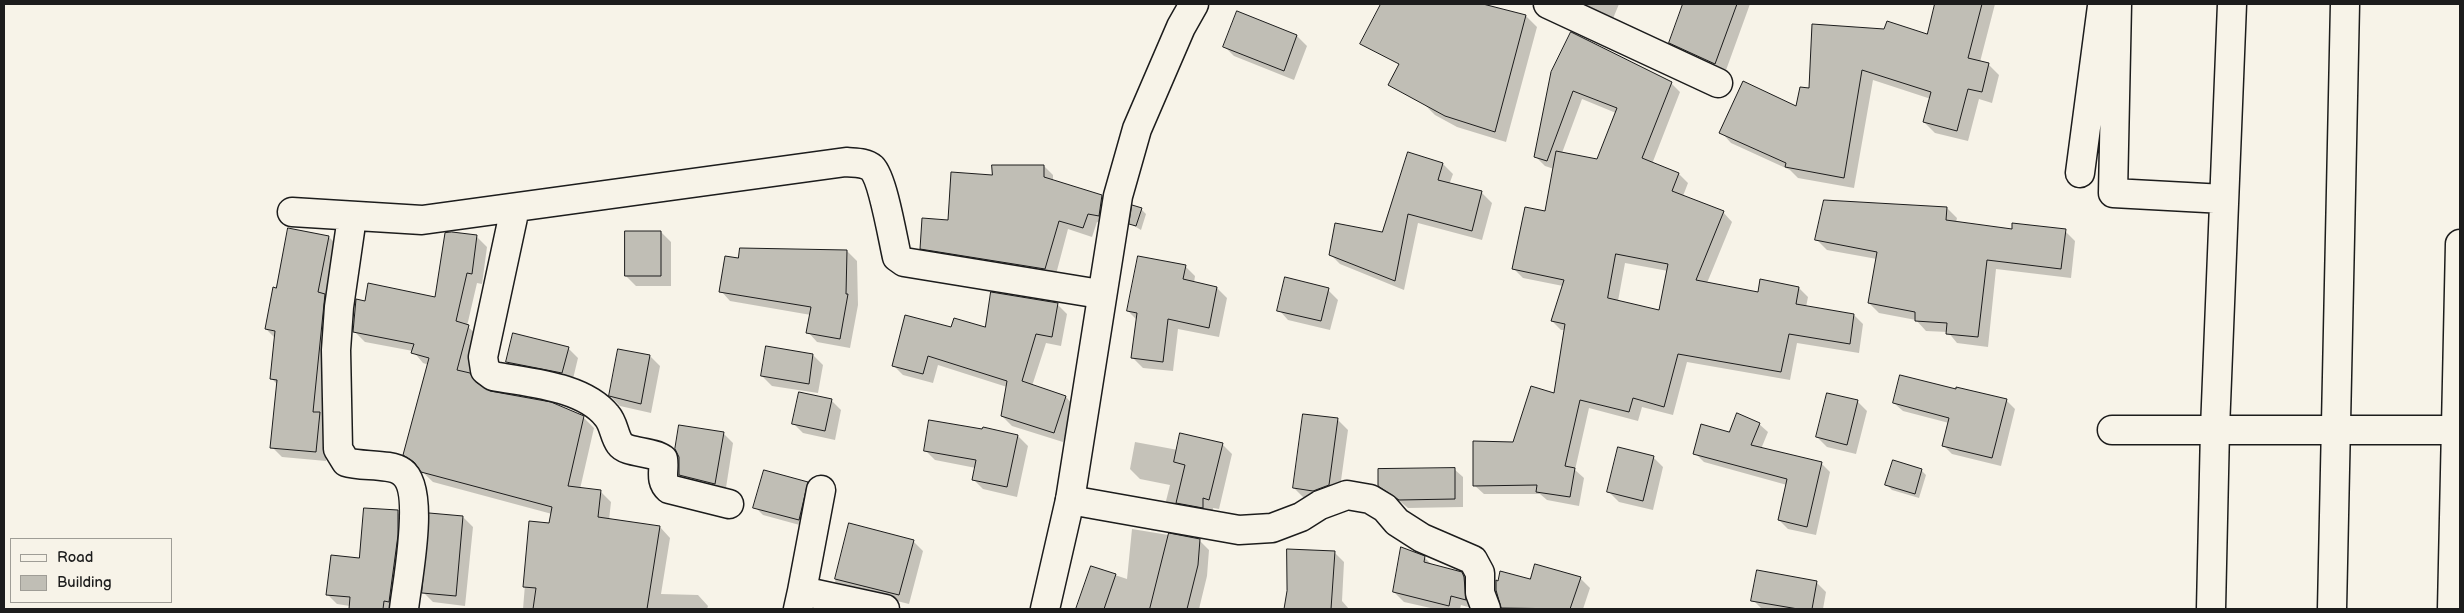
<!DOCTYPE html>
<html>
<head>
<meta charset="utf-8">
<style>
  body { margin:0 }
  #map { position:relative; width:2464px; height:613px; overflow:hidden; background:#f7f3e8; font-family:"Balsamiq Sans",sans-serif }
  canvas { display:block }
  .frame { position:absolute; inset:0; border:5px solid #1c1c1c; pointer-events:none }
  .legend { position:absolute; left:10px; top:538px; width:162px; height:65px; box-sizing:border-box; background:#f7f3e8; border:1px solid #9f9d96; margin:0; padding:6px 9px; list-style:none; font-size:15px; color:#1c1c1c }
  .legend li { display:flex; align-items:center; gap:10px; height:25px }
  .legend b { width:25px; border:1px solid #9f9d96 }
</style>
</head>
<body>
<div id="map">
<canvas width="2464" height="613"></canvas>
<div class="frame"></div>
<ul class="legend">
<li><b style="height:6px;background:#f7f3e8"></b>Road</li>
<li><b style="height:14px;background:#c0beb5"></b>Building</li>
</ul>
</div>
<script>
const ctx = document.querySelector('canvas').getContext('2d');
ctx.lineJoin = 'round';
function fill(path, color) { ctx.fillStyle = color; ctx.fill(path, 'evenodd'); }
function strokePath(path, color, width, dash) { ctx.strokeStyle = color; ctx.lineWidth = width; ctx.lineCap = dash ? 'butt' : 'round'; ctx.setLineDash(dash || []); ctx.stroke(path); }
fill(new Path2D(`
  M1382,4H1479L1526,16L1537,27L1506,142L1457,127L1435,115L1424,104L1442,65L1372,24Z
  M1586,4H1619L1612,21L1596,13Z
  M1684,4H1750L1725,73L1680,53L1670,43Z
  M1936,4H1995L1980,62L1988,64L1999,75L1992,103L1979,99L1968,141L1935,133L1924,122L1931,99L1873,80L1854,188L1798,178L1790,170L1731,143L1721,132L1797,107L1810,90L1928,35Z
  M1238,13L1297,36L1307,46L1294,80L1234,56L1224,46Z
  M1552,73L1671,83L1680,92L1652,164L1679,174L1688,183L1683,196L1723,212L1732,222L1707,283L1759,293L1799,288L1808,297L1806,307L1854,315L1863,324L1859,353L1797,343L1790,380L1687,362L1673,415L1642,407L1638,421L1589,408L1575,470L1584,478L1579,506L1547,500L1540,494H1484L1474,485L1555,395L1565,330H1561L1552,321L1563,286L1523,278L1514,269L1546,212L1554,169L1545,166L1536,157ZM1582,99L1616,113L1598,161L1562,153ZM1625,263L1668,271L1660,311L1618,301Z
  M1409,154L1443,164L1453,174L1449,185L1482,193L1492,203L1482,240L1418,223L1404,290L1340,264L1330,254L1383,234Z
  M1044,166L1053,175V181L1102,196L1111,206L1108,225L1097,222L1092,237L1068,229L1055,278L931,258L921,248L994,176Z
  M1947,208L1957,218L1956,222L2013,230L2065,231L2075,241L2071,278L1996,269L1988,347L1957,343L1948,332L1926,331L1916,320L1879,313L1869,303L1877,259L1827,250L1817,240Z
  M1141,209L1146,214L1141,230L1131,224Z
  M661,232L671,242V286H636L626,276Z
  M476,236L487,247L482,284L477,283L467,326L479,337L469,374L489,392L583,417L594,428L580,489L601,492L611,502L609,520L660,527L670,538L661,594L698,595L708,606L707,609H523L530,523L550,524L552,514L433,482L405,455L429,365L423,363L413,351L365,342L354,331L366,303L436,298Z
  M329,237L339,247L323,417L329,423L326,461L282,457L272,447L278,385L272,379L275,338L266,329L277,289Z
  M847,251L857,261L858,305L850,348L817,342L808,332L811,315L730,301L721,291L739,259Z
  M1185,266L1195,276L1194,283L1217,288L1227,298L1219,337L1178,329L1173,371L1143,368L1133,358L1137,320L1128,311Z
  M1328,290L1338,300L1330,330L1288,320L1279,310Z
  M1057,304L1067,314L1061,346L1046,343L1032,386L1066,397L1075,407L1063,442L1012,426L1002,416L1007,387L938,365L933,383L903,375L893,365L952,329H986Z
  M568,348L578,358L572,383L517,372L507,362Z
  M813,355L823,365L818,393L772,386L762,376Z
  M650,356L660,366L651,413L620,406L610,396Z
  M1957,391L2006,400L2015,409L2001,466L1952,454L1943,445L1949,423L1903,411L1894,403Z
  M831,400L841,410L835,440L803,433L793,423Z
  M1857,401L1867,411L1856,454L1827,447L1817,437Z
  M1304,415L1338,420L1348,430L1339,495L1324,500L1304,498L1294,488Z
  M1759,424L1768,432L1761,449L1821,463L1830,472L1816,535L1788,529L1779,520L1787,485L1704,462L1695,453L1730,433Z
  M984,428L1018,436L1028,446L1017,497L983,489L973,479L976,468L935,460L925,450L984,431Z
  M723,433L733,443L725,494L690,485L680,475V457Z
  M1135,442L1178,450L1222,444L1232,454L1219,509L1213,508L1212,517L1176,511L1166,501L1170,485L1140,479L1130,469Z
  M1653,457L1663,467L1653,510L1619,502L1609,492Z
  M1454,469L1463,477V507L1408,508L1380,485Z
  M1921,470L1926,475L1919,498L1892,490L1887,485Z
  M807,483L815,491L807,527L763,515L755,507Z
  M397,512L407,522L399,609H350V606L337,604L327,594L360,560Z
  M463,517L473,527L465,606L433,602L423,592Z
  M850,525L913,541L923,551L909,604L865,593L845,591L835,582Z
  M1132,529L1199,540L1209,550L1207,576L1199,609H1081L1078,607L1091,567L1127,579Z
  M1334,552L1344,562L1342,601L1349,609H1285L1288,591Z
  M1424,557L1433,566L1461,573L1472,584L1475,609L1461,605L1460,609H1435L1404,602L1394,592Z
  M1580,578L1590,588L1583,609L1502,608L1531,580Z
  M1816,582L1826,592L1823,609H1762L1753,600Z`), '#0003');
const building = new Path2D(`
  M1381,4H1483L1526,15L1495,132L1445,116L1388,85L1399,64L1360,44Z
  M1683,4H1737L1715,64L1669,43Z
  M1935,4H1982L1968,58L1989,63L1982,92L1968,89L1957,131L1923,122L1931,92L1862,70L1844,178L1785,167L1786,163L1719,133L1743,81L1796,106L1800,87L1809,88L1812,24L1884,29L1887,21L1927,34Z
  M1237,11L1297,35L1284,71L1223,47Z
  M1571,32L1672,82L1642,158L1679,173L1672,191L1724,211L1696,280L1758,292L1760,279L1799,287L1796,304L1854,314L1850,344L1789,334L1781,372L1678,354L1664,407L1633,398L1629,412L1580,400L1565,466L1575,468L1570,497L1536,492L1537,485L1473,486V441L1513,442L1531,386L1554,393L1565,324L1551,321L1564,280L1512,269L1525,207L1545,211L1556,151L1597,159L1617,108L1573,91L1547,161L1534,157L1551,72ZM1616,254L1668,264L1659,310L1608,298Z
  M1408,152L1443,163L1438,180L1482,191L1472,231L1408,214L1395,281L1329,255L1335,223L1382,232Z
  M992,165H1044V177L1102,195L1099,216L1088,214L1083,228L1059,221L1045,269L920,249L922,218L948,220L951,172L992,175Z
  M1824,200L1947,207L1946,220L2012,229V223L2066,229L2061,269L1987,260L1978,337L1946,334L1947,323L1915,321V312L1868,303L1877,252L1815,240Z
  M1132,205L1142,208L1136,226L1129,224Z
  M288,228L329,236L318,292L325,294L313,412H320L316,452L270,448L277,380L270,379L275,331L265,329L273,287L276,288Z
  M625,231H661V276H625Z
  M452,232L477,235L472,274L467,273L456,321L469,325L457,370L470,373L476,382L490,391L551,402L584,416L568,486L601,490L598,517L660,526L647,609H533L536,588L523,587L529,521L549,523L552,507L421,472L414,462L403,455L429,358L411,353L414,344L353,332L356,299L365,301L368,283L435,297L445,233Z
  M740,248L847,250L846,294H848L840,339L806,333L811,307L719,292L725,256L738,258Z
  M1138,256L1186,265L1183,279L1217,287L1209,328L1168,319L1163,362L1131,358L1137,313L1127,311Z
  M1285,277L1329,288L1321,321L1277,311Z
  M991,292L1058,303L1052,337L1036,334L1022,381L1066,396L1054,433L1001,416L1007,381L928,356L923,374L892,366L905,315L951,327L954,318L985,327Z
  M513,333L569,347L562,373L506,362Z
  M766,346L813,354L809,384L761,376Z
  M618,349L650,355L641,404L609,396Z
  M1900,375L1956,389V387L2007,399L1992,458L1942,446L1949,418L1893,403Z
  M799,392L832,399L825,431L792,424Z
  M1827,393L1858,400L1847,445L1816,437Z
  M1737,413L1760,423L1751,445L1822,462L1807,527L1778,520L1787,479L1693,454L1701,424L1729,432Z
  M1303,414L1338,418L1329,485L1313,491L1293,488Z
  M929,420L982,429L983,427L1018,435L1007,487L972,480L976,460L924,451Z
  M679,425L724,432L715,484L679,475V457L675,449Z
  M1180,433L1223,443L1209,500L1203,498V508L1176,503L1185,465L1174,462Z
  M1618,447L1654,456L1643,501L1607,492Z
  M1893,460L1922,469L1915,494L1885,485Z
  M1455,468V499L1399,500L1378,486V469Z
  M764,470L808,482L799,520L753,508Z
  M364,508L398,510V535L389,602L384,601L383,609H349L350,597L326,595L331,555L359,558Z
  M429,513L463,516L456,596L422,593Z
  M849,523L914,540L899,595L835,579Z
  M1169,533L1200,539L1198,565L1187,609H1150Z
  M1401,547L1425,556L1424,562L1462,572L1464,577L1466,600L1451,596L1449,606L1393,592Z
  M1287,549L1335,551L1331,609H1284L1287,591Z
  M1535,564L1581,577L1570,609L1501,608L1496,590V580L1498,581L1500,571L1530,579Z
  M1091,566L1116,574L1104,609H1076Z
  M1757,570L1817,581L1812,609H1798L1751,601Z`);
fill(building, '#c0beb5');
strokePath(building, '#1c1c1c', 1);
const minor = new Path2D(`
  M1548,4L1718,83
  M2117,4L2113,193L2224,199
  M2080,173L2102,6
  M515,208L483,357L485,370L493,376C529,383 583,386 607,416C614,424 614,436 620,444C626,453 652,451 663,459C665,470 659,480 669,489L729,504
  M292,212L422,220L846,162C855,163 865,162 872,168C883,179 893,240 897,257L904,262L1100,294
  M352,217L339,307L336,350L338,449L346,462C361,467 390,463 402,472C426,489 407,581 404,609
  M2112,430H2456
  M1070,500L1239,530L1272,528L1301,517L1320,505L1347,495L1370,499L1385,508L1397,522L1422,538L1473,560L1480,573V593L1486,609
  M802,591L821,490
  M798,609L802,591L885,609
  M2211,609L2215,429L2232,4
  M2332,609L2345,4
  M2452,609L2460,244`);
const tertiary = new Path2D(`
  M1045,609L1070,500L1118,196L1137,129L1181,27L1194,4`);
strokePath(minor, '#1c1c1c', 31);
strokePath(tertiary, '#1c1c1c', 31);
strokePath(minor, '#f7f3e8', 28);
strokePath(tertiary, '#f7f3e8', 28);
</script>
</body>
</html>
